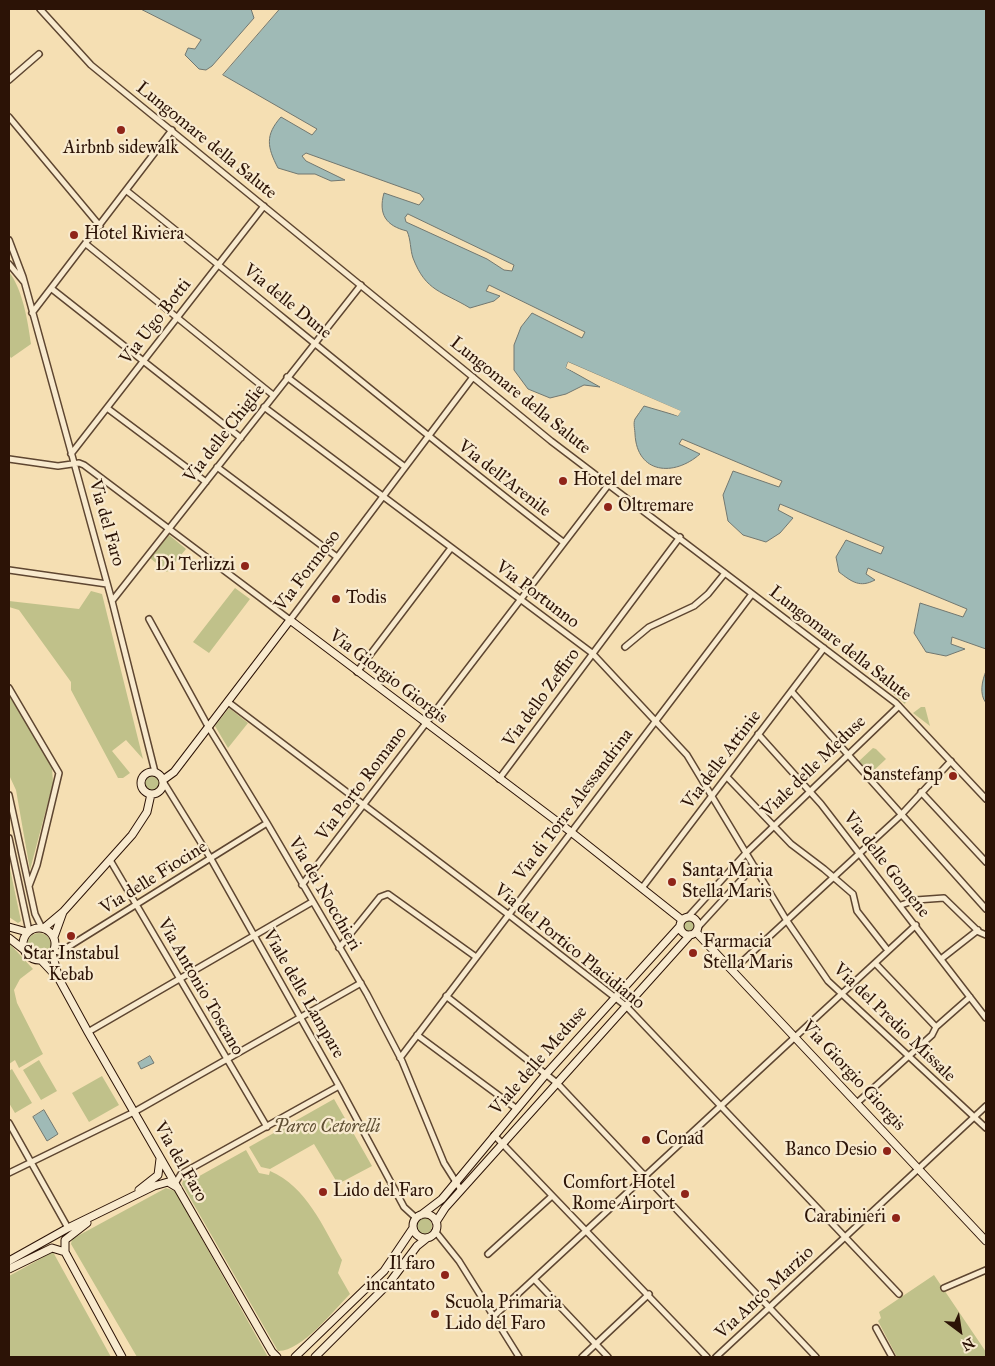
<!DOCTYPE html>
<html>
<head>
<meta charset="utf-8">
<style>
  body { margin:0 }
  #map { position:relative; width:995px; height:1366px; overflow:hidden; background:#f5dfb3; font-family:"IM FELL Great Primer",serif }
  canvas { display:block }
  .frame { position:absolute; inset:0; border:10px solid #2c1306; pointer-events:none }
  .north { position:absolute; left:935px; top:1306px; width:50px; height:50px; -webkit-text-stroke:4px #f8eace; paint-order:stroke; rotate:149deg; font-size:14px; font-weight:700; line-height:20px; text-align:center; color:#2c1306 }
  .north::after { content:''; display:block; margin:auto; width:18px; height:22px; background:#2c1306; clip-path:polygon(50% 0,100% 100%,50% 72%,0 100%) }
</style>
</head>
<body>
<div id="map">
<canvas width="995" height="1366"></canvas>
<div class="frame"></div>
<div class="north">N</div>
</div>
<script>
const ctx = document.querySelector('canvas').getContext('2d');
ctx.lineJoin = 'round';
function fill(path, color) { ctx.fillStyle = color; ctx.fill(path, 'evenodd'); }
function strokePath(path, color, width, dash) { ctx.strokeStyle = color; ctx.lineWidth = width; ctx.lineCap = dash ? 'butt' : 'round'; ctx.setLineDash(dash || []); ctx.stroke(path); }
function label(font, color, halo, rows, align = 'center') {
  ctx.font = font + ' "IM FELL Great Primer",serif'; ctx.lineWidth = 4.5; ctx.setLineDash([]); ctx.textBaseline = 'middle'; ctx.strokeStyle = halo; ctx.fillStyle = color; for (const [text, x, y, turn = 0] of rows) {
    ctx.save(); ctx.translate(x, y); ctx.rotate((+turn || 0) * Math.PI / 180); ctx.textAlign = isNaN(turn) ? turn : align; if (halo) ctx.strokeText(text, 0, 0); ctx.fillText(text, 0, 0); ctx.restore();
  }
}
fill(new Path2D(`
  M9,272C23,290 28,322 31,344L11,358L9,355Z
  M169,535L186,549L167,572L150,558Z
  M235,588L250,599L209,653L193,642Z
  M91,591L102,594L143,759L126,740L112,751L130,773L123,778H118L71,690V682L19,610L9,607V601L79,609Z
  M889,690L909,692L905,704Z
  M9,695L52,767L53,783L30,870L16,790L9,775Z
  M921,707H925L930,726L913,713Z
  M229,708L248,723L228,748L215,726Z
  M873,748L876,749L886,759L869,775L858,762Z
  M144 783a8 8 0 1 1 16 0a8 8 0 1 1-16 0Z
  M9,864L21,921L18,923L9,917Z
  M683 926a6 6 0 1 1 12 0a6 6 0 1 1-12 0Z
  M27 945a12 12 0 1 1 24 0a12 12 0 1 1-24 0Z
  M9,943L33,969L20,979L14,990L17,1003L43,1054L19,1068L15,1060L9,1064Z
  M39,1060L57,1091L41,1100L23,1070Z
  M12,1069L32,1103L15,1113L9,1103V1071Z
  M102,1076L119,1105L89,1122L72,1093Z
  M334,1099L372,1166L338,1184L314,1144L270,1169L261,1167L249,1147Z
  M246,1150L259,1173L269,1175L270,1171C307,1187 323,1227 342,1260L338,1273L350,1294C334,1310 301,1352 278,1351L182,1184L184,1178L190,1175L194,1179Z
  M166,1188L175,1191L268,1357H137L71,1244L72,1239Z
  M416 1226a8 8 0 1 1 16 0a8 8 0 1 1-16 0Z
  M53,1252L111,1357H9V1276Z
  M934,1275L986,1352V1357H897L878,1321L881,1318L879,1312Z`), '#c0c18a');
const water = new Path2D(`
  M141,9H251L254,18L212,66L206,70L199,69L185,55L188,48L195,49L201,40Z
  M280,9H986V649L952,637L951,644L965,649L946,656L926,652L914,633L920,603L963,617L967,609L868,568L866,574L875,580C860,588 852,582 839,572L836,557L846,540L881,554L884,547L780,504L778,510L793,518L780,533L766,542L743,535L728,521L723,495L733,471L779,487L782,481L682,439L679,444L700,454C674,477 637,474 635,434C635,430 633,423 635,419C638,415 641,410 644,406L678,416L680,411L568,362L566,368L600,387L584,385L566,394L550,398L528,389L514,370V345L521,327L532,313L582,338L585,332L489,285L486,291L500,296L494,301L470,308C442,291 426,292 413,258C410,249 411,240 407,231C386,226 378,214 384,193L419,205L424,199L420,194L306,153L302,156L306,161L345,180L331,181L315,174H298L278,168C267,147 265,135 281,117L312,135L317,129L223,75ZM408,214L514,265L512,271L504,270L487,259L406,222L405,218Z
  M986,671V703C979,694 982,681 986,671Z
  M150,1056L154,1063L141,1069L138,1063Z
  M44,1110L58,1134L47,1141L33,1117Z`);
fill(water, '#9fbab6');
strokePath(water, '#717770', 1);
fill(new Path2D(`
  M568,362L681,411L678,416L657,407L677,412L570,365L569,367L589,378L566,368Z`), '#f5dfb3');
const street = new Path2D(`
  M40,9L91,65L551,441L896,703L986,799
  M9,80L39,54
  M9,117L100,226
  M127,191C273,308 415,428 563,542
  M9,240L23,277L112,601L155,772
  M86,244L273,395
  M9,264L24,282
  M52,289L241,438
  M32,313L172,130
  M287,377L405,467
  M264,407L592,653L687,755L787,921L828,981L986,1128
  M107,408L206,482
  M71,454L264,206
  M9,459L58,466L79,463L84,465L290,620L473,377
  M217,467L337,557
  M9,570L107,584
  M112,601L361,285
  M149,619L209,728L267,823L367,994L402,1061L444,1163L461,1190
  M625,647L649,627L694,606L708,594L725,573
  M357,672L451,548
  M9,688L59,773L37,865L29,886
  M792,692L986,909
  M228,702L509,915L626,1006L899,1294
  M758,734L821,804L986,1018
  M727,777L791,844L824,869L853,894L857,911L886,948
  M499,779L680,537
  M164,783L211,859L339,1086L404,1207L416,1218
  M921,792L986,862
  M9,795L35,914L42,928
  M9,838L29,931
  M110,860L267,1127
  M302,885L609,484
  M642,888L824,648
  M901,905L916,900L944,898L979,932L986,935
  M688,917L747,852L899,706
  M699,926L754,866
  M339,948L380,897L388,894L476,957
  M53,951L60,952L267,823
  M941,959L978,930
  M733,970L901,815L951,761
  M446,996L557,1083L816,1357
  M936,1027L970,997
  M88,1032L312,902
  M417,1035L517,1109
  M400,1058L752,594
  M858,1102L932,1035L936,1027L875,963
  M9,1123L68,1228
  M494,1135L707,1357
  M9,1173L134,1112L361,983
  M176,1182L181,1174L339,1086
  M435,1231L459,1261L519,1357
  M488,1254L552,1196
  M534,1279L608,1357
  M944,1288L986,1270
  M494,1316L916,925
  M876,1328L892,1357
  M582,1357L649,1294
  M716,1357L986,1106`);
const secondary = new Path2D(`
  M141 783a11 11 0 1 1 22 0a11 11 0 1 1-22 0Z
  M163,780L174,772L290,620L571,832L682,920
  M680 926a9 9 0 1 1 18 0a9 9 0 1 1-18 0Z
  M9,927L27,932
  M23 944a16 16 0 1 1 32 0a16 16 0 1 1-32 0Z
  M44,928L63,912L132,835L147,812L151,794
  M696,932L986,1241
  M54,937L63,912
  M9,938L23,949
  M52,953L59,979L88,1032L272,1352L277,1357
  M41,960L58,978
  M139,1190L158,1175L160,1159
  M413 1226a12 12 0 1 1 24 0a12 12 0 1 1-24 0Z
  M421,1215L442,1199L546,1074L680,926
  M436,1222L445,1208L690,935
  M87,1223L65,1240V1252L122,1357
  M9,1261L68,1228L154,1186L168,1182L178,1188
  M9,1269L52,1248L65,1252
  M295,1357L384,1271L413,1228
  M315,1357L390,1282L417,1246L427,1238`);
strokePath(street, '#5e4631', 8);
strokePath(secondary, '#2c1306', 9);
strokePath(street, '#f8eace', 5);
strokePath(secondary, '#f8eace', 7);
for (const [x, y, r, color] of [
  [121,130,5,"#8f2418"],
  [74,235,5,"#8f2418"],
  [563,481,5,"#8f2418"],
  [608,507,5,"#8f2418"],
  [245,566,5,"#8f2418"],
  [336,599,5,"#8f2418"],
  [953,776,5,"#8f2418"],
  [672,882,5,"#8f2418"],
  [71,936,5,"#8f2418"],
  [693,953,5,"#8f2418"],
  [646,1140,5,"#8f2418"],
  [887,1151,5,"#8f2418"],
  [323,1192,5,"#8f2418"],
  [685,1194,5,"#8f2418"],
  [896,1218,5,"#8f2418"],
  [445,1275,5,"#8f2418"],
  [435,1314,5,"#8f2418"]
]) { const dot = new Path2D(); dot.arc(x, y, r, 0, 2 * Math.PI); ctx.fillStyle = color; ctx.fill(dot); strokePath(dot, '#f8eace', 2); }
label('18px', '#2c1306', '#f8eace', [
  ["Lungomare della Salute",206,141,39],
  ["Via delle Dune",287,302,39],
  ["Via Ugo Botti",156,322,-52],
  ["Lungomare della Salute",520,396,39],
  ["Via delle Chiglie",225,434,-52],
  ["Via dell'Arenile",504,479,38],
  ["Via del Faro",106,523,74],
  ["Via Formoso",308,571,-53],
  ["Via Portunno",537,595,37],
  ["Lungomare della Salute",840,644,38],
  ["Via Giorgio Giorgis",388,677,37],
  ["Via dello Zeffiro",542,698,-54],
  ["Via delle Attinie",722,760,-53],
  ["Viale delle Meduse",814,767,-44],
  ["Via Porto Romano",362,784,-53],
  ["Via di Torre Alessandrina",574,805,-53],
  ["Via delle Gomene",886,865,52],
  ["Via delle Fiocine",154,878,-32],
  ["Via dei Nocchieri",324,894,60],
  ["Via del Portico Placidiano",569,947,39],
  ["Via Antonio Toscano",200,987,60],
  ["Viale delle Lampare",303,994,60],
  ["Via del Predio Missale",894,1023,44],
  ["Viale delle Meduse",539,1061,-49],
  ["Via Giorgio Giorgis",853,1076,47],
  ["Via del Faro",180,1162,60],
  ["Via Anco Marzio",765,1293,-43]
]);
label('18px', '#2c1306', '#f8eace', [
  ["Airbnb sidewalk",121,149,"center"],
  ["Hotel Riviera",84,235],
  ["Hotel del mare",573,481],
  ["Oltremare",618,507],
  ["Di Terlizzi",235,566,"right"],
  ["Todis",346,599],
  ["Sanstefanp",943,776,"right"],
  ["Santa Maria",682,872],
  ["Stella Maris",682,893],
  ["Farmacia",703,943],
  ["Stella Maris",703,964],
  ["Star Instabul",71,955,"center"],
  ["Kebab",71,976,"center"],
  ["Conad",656,1140],
  ["Banco Desio",877,1151,"right"],
  ["Comfort Hotel",675,1184,"right"],
  ["Rome Airport",675,1205,"right"],
  ["Lido del Faro",333,1192],
  ["Carabinieri",886,1218,"right"],
  ["Il faro",435,1265,"right"],
  ["incantato",435,1286,"right"],
  ["Scuola Primaria",445,1304],
  ["Lido del Faro",445,1325]
], 'left');
label('italic 18px', '#605034', '#f8eace', [
  ["Parco Cetorelli",327,1128]
]);
</script>
</body>
</html>
